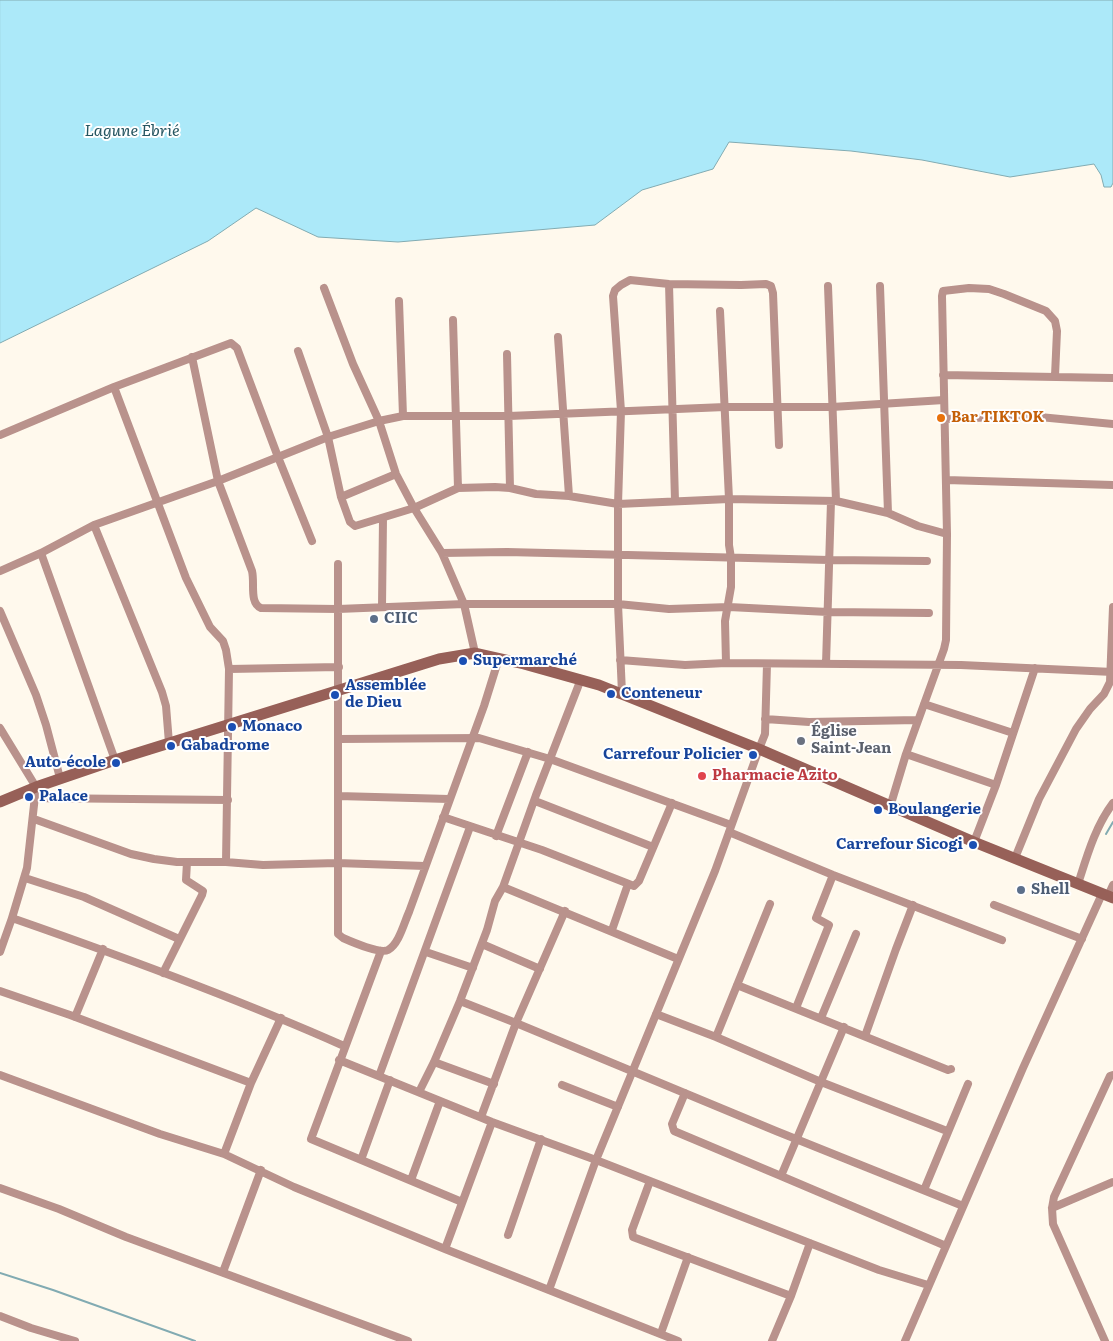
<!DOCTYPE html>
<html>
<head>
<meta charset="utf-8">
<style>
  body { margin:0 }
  canvas { display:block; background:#fff9ed }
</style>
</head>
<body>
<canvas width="1113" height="1341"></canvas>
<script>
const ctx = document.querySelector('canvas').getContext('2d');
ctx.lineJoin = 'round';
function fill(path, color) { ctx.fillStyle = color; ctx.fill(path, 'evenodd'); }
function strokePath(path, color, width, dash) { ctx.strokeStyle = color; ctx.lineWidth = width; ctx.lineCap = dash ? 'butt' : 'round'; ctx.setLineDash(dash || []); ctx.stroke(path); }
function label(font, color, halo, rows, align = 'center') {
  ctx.font = font + ' Literata,serif'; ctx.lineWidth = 4; ctx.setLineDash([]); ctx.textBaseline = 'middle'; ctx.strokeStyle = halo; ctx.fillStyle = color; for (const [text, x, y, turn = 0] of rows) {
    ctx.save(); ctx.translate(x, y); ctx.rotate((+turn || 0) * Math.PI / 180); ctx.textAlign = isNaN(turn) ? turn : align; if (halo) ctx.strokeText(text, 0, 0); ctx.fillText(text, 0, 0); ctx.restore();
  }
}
const water = new Path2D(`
  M0,0H1113V183L1111,187H1104L1101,175L1094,164L1010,177L922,160L851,151L729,142L713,169L642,190L595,225L398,242L318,237L256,208L208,241L0,343Z`);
fill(water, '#ace9f9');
strokePath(water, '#82abb2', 1);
strokePath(new Path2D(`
  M1106,834L1113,822
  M0,1273L53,1290L195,1341`), '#82abb2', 2);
strokePath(new Path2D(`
  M669,284L675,501
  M828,286L836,501
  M880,286L888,513
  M324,288L353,364L379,421L396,474L414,508L442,553L464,604L475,653
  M399,301L403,416
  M720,311L729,499V545L731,558V587L725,621L726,663
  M453,320L458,488
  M558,337L569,496
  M298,351L328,437L341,497L350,522L355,526L414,508L458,488L495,487L510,488L536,494L569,496L618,504L729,499L836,501L888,513L918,526L947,534L946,640L944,649L906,754L890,807
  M507,354L510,488
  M192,357L218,481L252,571C255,583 249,603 261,608L338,609L464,604H618L669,609L729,607L828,612L929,613
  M943,375L1113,378
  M114,387L186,578L210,627L223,641L226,650L229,669L226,862
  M945,419L1029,416L1113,424
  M0,435L114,387L231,343L237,348L278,457L312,541
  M946,480L1113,485
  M341,497L396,474
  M94,525L162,692L166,706L169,743
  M947,534L942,296L943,291L969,288L989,289L1004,294L1046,311L1055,321L1057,331L1055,376
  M41,553L115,760
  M442,553L507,552L829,560L927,561
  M338,564V934L343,938C352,942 380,954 388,950C399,944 404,923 409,912L484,706L499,658
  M0,571L41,553L94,525L218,481L328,437L379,421L403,416H509L725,407H832L944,400
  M382,607L383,518
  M0,611L36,695L46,725L60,778
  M620,660L685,665L726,663L961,665L1113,672
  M826,664L831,501
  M229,669L339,667
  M622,693L618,604V504L621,411L613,296L615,290L621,285L630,280L669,284L741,285L766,284L771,286L773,293L779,445
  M924,704L1013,733
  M765,719L809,722L918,720
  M0,728L36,787L27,868L12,918
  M339,739L479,738L550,759L731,825
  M906,754L996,785
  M338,796L449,799
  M36,798L228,800
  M535,801L653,847
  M443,817L542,850L634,886L639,881L672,803
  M34,819L131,854L154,859L177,862H226L263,865L337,863L425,866
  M729,832L833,875L1002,940
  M496,836L528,752
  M974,842L996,785L1035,668
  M1015,858L1039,799L1076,729L1090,709L1104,694L1110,682L1113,607
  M25,878L84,897L179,939
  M1078,884C1087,856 1095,827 1113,803
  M503,887L678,959
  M1108,896L1113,885
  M994,905L1082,939
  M612,930L628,884
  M482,944L540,969
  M381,951L311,1139L462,1202
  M0,952L12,918C124,957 236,998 344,1046
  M426,952L473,968
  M163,973L202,895L203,891L186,880L187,862
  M737,985L948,1070L951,1069
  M0,991L70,1015L251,1083
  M460,1001L516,1023L776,1131L963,1206
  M796,1008L829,925L816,918L833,875
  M656,1014L716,1037L821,1082L947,1131
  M75,1017L103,949
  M821,1018L856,934
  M844,1027L781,1176L946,1246
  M865,1036L896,949L913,905
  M716,1037L770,904
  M339,1060L492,1122L596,1160L879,1270L928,1285
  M434,1062L494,1084
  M0,1075L160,1134L224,1154L294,1187L445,1249L678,1341
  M379,1076L470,827
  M562,1085L618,1107
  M419,1092L434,1062L460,1001L487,930L495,901L503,887L536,795L581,679
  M685,1093L672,1124L674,1131L781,1176
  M481,1117L516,1023L565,911
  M224,1154L251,1083L281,1018
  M361,1160L390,1080
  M411,1180L440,1101
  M650,1181L632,1230L633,1237L791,1296
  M0,1188L59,1209L126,1237L408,1341
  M924,1190L968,1084
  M1052,1208L1113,1182
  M508,1235L541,1139
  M445,1249L492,1122
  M223,1272L261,1170
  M549,1290L596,1160L715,871L759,749L765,734L767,664
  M0,1316L31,1328L75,1341
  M661,1333L688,1257
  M772,1341L791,1296L810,1243
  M905,1341L1023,1068L1102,894
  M1105,1341L1053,1224L1052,1208L1054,1197L1110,1076L1113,1075`), '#b9928c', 8);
strokePath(new Path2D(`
  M0,802L36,787L115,760L439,659L475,653L524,664L599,685L759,749L974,842L1113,898`), '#976058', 11);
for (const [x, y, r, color] of [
  [941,418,5,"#e8710a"],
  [374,619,5,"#5c6f8a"],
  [463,661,5,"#1a4fb4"],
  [611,694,5,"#1a4fb4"],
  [335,695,5,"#1a4fb4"],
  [232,727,5,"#1a4fb4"],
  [801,741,5,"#6b7280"],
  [171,746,5,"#1a4fb4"],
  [753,755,5,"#1a4fb4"],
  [116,763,5,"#1a4fb4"],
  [702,776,5,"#e0444e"],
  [29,797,5,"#1a4fb4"],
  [878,810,5,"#1a4fb4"],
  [973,845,5,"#1a4fb4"],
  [1021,890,5,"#5c6f8a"]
]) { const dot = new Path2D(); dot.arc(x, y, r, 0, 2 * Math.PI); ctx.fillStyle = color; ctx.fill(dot); strokePath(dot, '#fff', 2); }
label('bold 15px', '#c56008', '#fff', [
  ["Bar TIKTOK",951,418]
], 'left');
label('bold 15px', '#4e5e75', '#fff', [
  ["CIIC",384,619],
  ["Shell",1031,890]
], 'left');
label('bold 15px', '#164399', '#fff', [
  ["Supermarché",473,661],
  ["Assemblée",345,686],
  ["de Dieu",345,703],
  ["Conteneur",621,694],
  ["Monaco",242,727],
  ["Gabadrome",181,746],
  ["Carrefour Policier",743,755,"right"],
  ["Auto-école",106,763,"right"],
  ["Palace",39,797],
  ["Boulangerie",888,810],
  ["Carrefour Sicogi",963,845,"right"]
], 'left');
label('bold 15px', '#5b616d', '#fff', [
  ["Église",811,732],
  ["Saint-Jean",811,749]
], 'left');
label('bold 15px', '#be3a42', '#fff', [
  ["Pharmacie Azito",712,776]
], 'left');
label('italic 16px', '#255561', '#fff', [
  ["Lagune Ébrié",132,131]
]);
</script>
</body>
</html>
